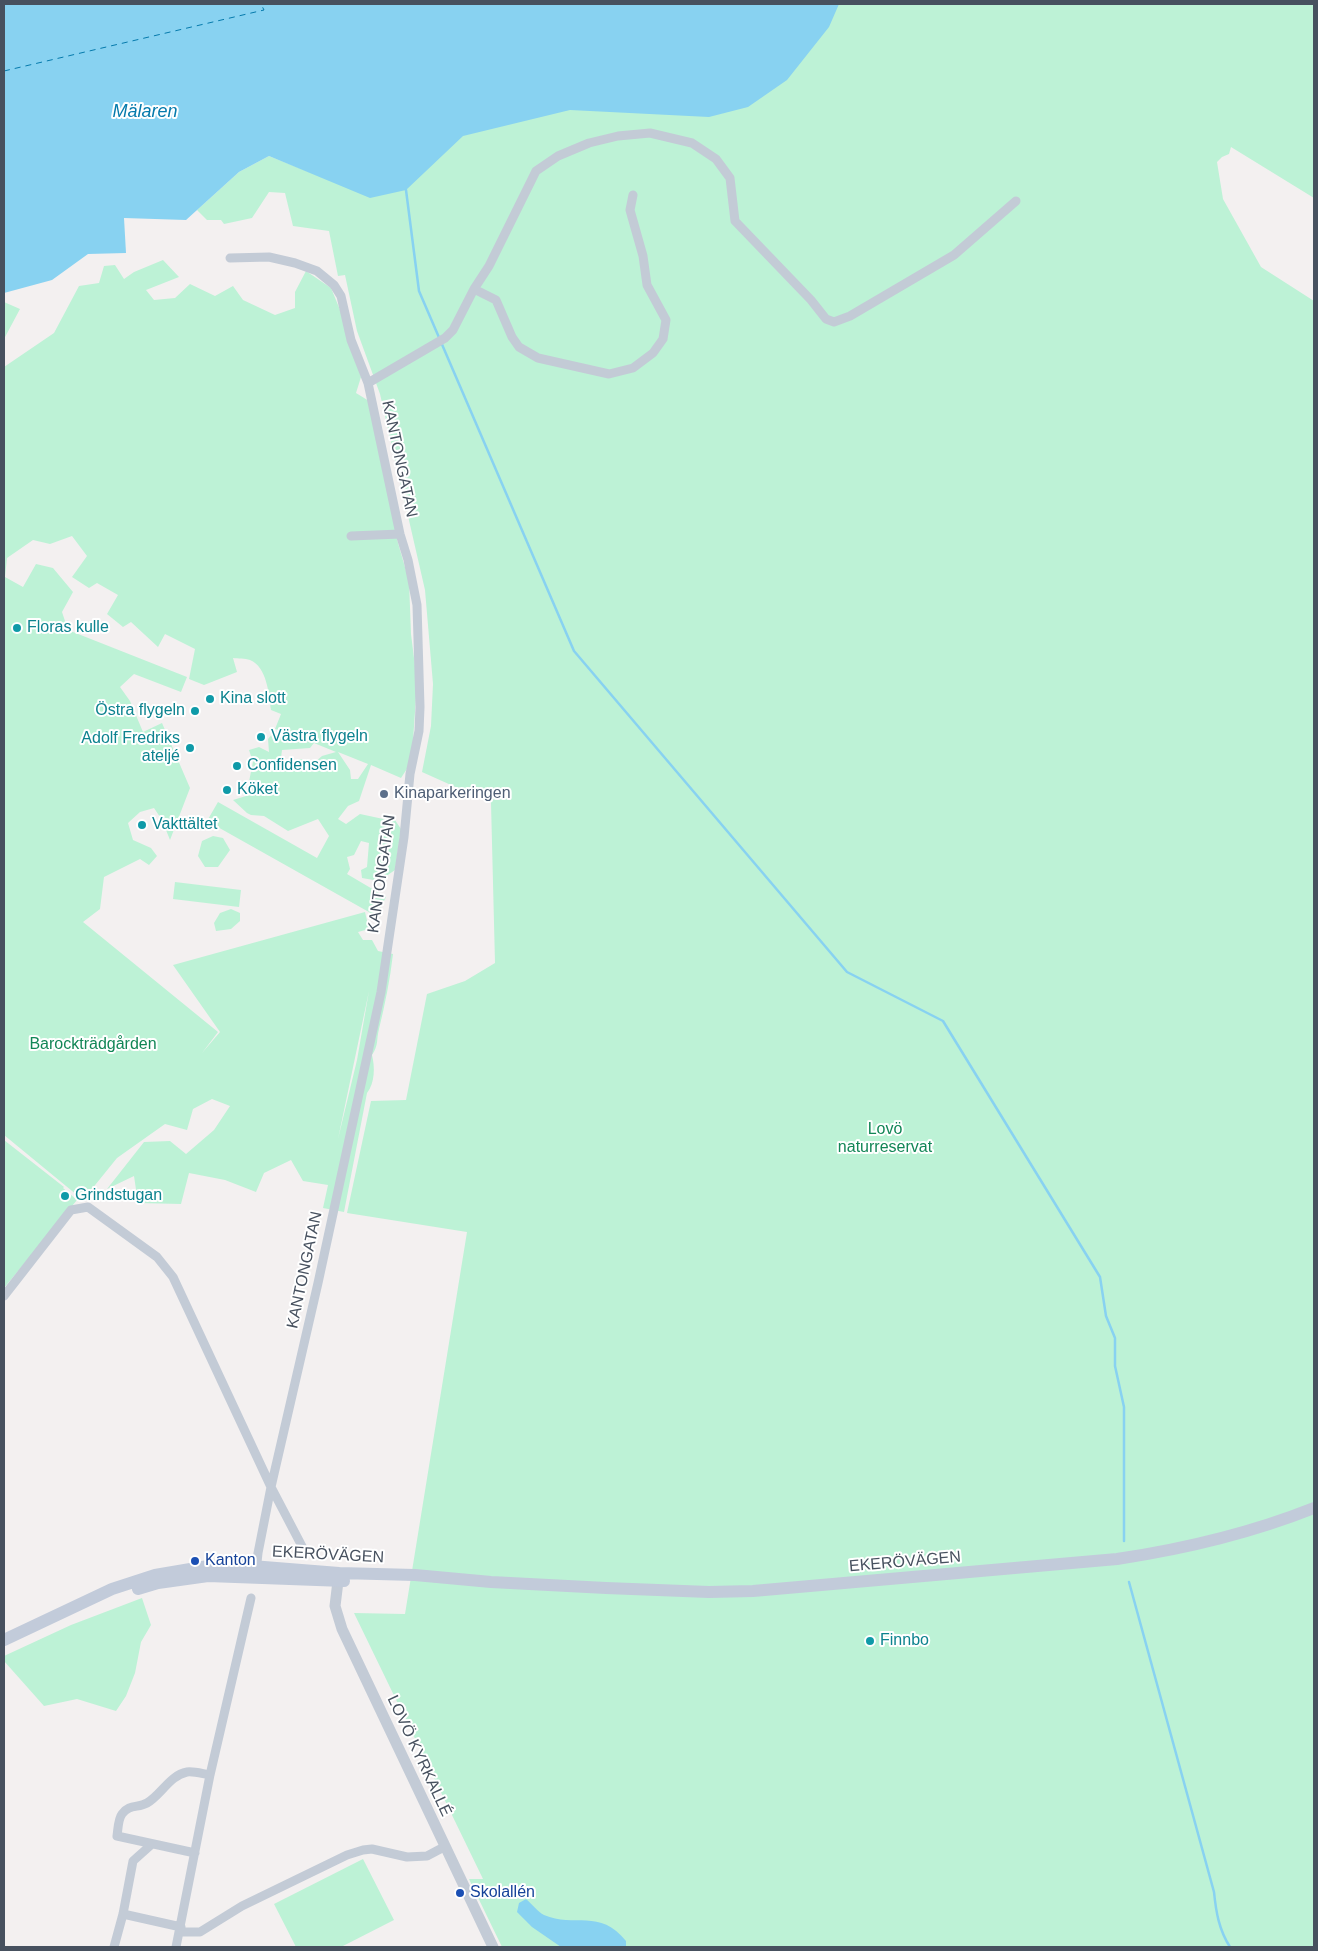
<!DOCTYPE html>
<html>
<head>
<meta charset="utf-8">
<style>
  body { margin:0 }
  #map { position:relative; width:1318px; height:1951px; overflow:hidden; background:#f3f0f0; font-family:Helvetica,sans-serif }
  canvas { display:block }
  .frame { position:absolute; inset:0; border:5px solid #47515f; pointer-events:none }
</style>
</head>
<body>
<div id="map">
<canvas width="1318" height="1951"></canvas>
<div class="frame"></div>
</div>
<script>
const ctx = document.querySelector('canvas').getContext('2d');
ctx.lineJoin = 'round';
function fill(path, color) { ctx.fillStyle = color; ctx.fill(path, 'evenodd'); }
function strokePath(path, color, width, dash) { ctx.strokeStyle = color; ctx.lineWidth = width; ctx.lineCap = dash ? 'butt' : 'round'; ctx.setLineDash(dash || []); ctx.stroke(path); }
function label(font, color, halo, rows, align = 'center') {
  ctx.font = font + ' Helvetica,sans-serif'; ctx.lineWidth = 4; ctx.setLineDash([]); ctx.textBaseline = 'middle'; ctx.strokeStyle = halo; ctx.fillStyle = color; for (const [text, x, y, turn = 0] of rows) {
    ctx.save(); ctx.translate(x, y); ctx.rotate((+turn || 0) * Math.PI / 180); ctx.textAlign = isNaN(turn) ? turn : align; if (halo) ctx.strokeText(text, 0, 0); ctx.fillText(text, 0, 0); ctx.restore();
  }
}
fill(new Path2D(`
  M4,4H1314V198L1231,147L1229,154L1222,157L1217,162L1223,199L1261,267L1314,301V1947H502L469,1879H483L354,1613L405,1614L467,1232L347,1213L371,1101L406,1100L427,994L465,981L495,963L491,803L422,772L431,726L433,684L425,590L380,394L357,331L345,275L338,276L329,231L293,226L285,193L269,192L252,218L224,224L221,220H207L197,210L239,172L269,156L324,178Z
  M163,260L179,277L146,290L154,300L175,298L190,284L215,296L233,286L243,300L275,315L295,308V292L306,271L331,288L343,317L361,377L356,393L369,401L398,543L409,581L411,634L417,682L413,741L414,758L401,778L371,765L359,801L348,806L338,819L346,824L360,814L388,820H395L401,829L395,870L379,881L362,878L361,870L367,867L369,843L361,841L354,855L347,857L350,869L347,874L386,897L376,916L207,821L218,802L317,858L329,836L318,819L288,831L264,816L251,815L247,813L233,800L246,796L253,762L249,750L259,747L269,752L268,739L273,733L279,734L281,731L275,729L281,714L271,710C269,694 267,667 250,660C245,658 238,659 233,658L237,672L204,685L189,679L195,649L165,634L158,647L131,622L123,627L107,614L118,595L97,583L89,588L72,577L87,556L72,536L50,544L33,540L7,558L5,577L23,587L36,564L53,568L73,592L62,612L68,630L187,677L181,692L134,674L120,687L130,701L143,732L162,723L190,788L170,840L162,820L154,808L140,812L128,823L133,840L151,848L157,856L149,865L140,859L104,877L100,909L83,922L218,1032L202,1053L220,1032L173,965L365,912L369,929L358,932L363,940H372L378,951L393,954C390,980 385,1004 379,1029C376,1041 379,1044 372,1055C375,1067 375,1083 367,1093L344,1212L323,1208L328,1185L303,1181L291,1160L264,1173L256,1192L225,1180L189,1173L181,1204L138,1203L134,1176L107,1189L144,1142L170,1141L186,1154L214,1130L230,1106L212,1099L193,1109L187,1130L165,1124L117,1158L83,1200L4,1135V367L54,333L79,286L99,283L104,266L115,265L124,279L134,272ZM314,743L336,752L322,756L315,762C303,757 292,759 281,765L274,760L281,758L282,750L310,748ZM338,752L368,764L358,779H351L350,770ZM369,991L357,1060L338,1139Z
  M4,302L20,309L4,339Z
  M213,836L223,838L230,850L218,867H205L198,856L202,841Z
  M175,882L241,890L239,907L173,899Z
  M231,909L240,913V921L231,929L216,931L214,923L220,913Z
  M4,1140L64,1187L63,1188L77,1200L4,1288Z
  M142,1598L151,1625L141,1642L135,1673L126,1696L116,1711L77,1699L44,1706L4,1661V1656L71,1625Z
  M363,1859L394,1920L341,1947H296L274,1904Z`), '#bdf2d6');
fill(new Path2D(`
  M4,4H839L829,27L787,80L748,107L709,117L570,110L463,136L406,190L370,198L269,156L239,172L186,220L124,218L126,253L88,254L52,280L4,293Z
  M526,1899C532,1904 538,1912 544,1915C574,1928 600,1908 626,1941V1947H561L532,1927L517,1912L519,1903Z`), '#88d2f1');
strokePath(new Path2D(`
  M406,190L419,291L574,651L847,972L943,1021L1100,1277L1106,1316L1115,1338V1366L1124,1407V1541
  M1129,1582L1214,1892C1216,1912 1219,1930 1230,1947`), '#88d2f1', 2.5);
strokePath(new Path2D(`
  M4,71L264,10L261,4`), '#057aac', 1, [6, 5]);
strokePath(new Path2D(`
  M230,258L269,257L295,263L317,271L334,285L341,296L351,340L368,383L400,534L408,560L417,605L420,707L419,731L410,774L404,837L381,992L318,1283L271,1487L258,1553L256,1572
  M474,289L496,300L512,337L519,347L538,358L609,374L633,368L653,353L663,339L666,320L647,285L643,256L630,210L633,195
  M368,383L445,338L453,330L474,289L489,266L536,171L558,156L589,143L618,136L650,133L692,143L716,159L730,178L735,221L811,300L826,319L834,322L850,316L954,255L1016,201
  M351,536L400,534
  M4,1296L71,1210L88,1207L157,1257L173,1277L271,1487L305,1552
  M195,1853L117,1836C118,1830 118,1819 122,1814C129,1804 138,1808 147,1803C161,1795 170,1775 187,1772C194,1771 203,1774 210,1775
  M123,1914L181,1927
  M180,1932H200L242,1906L347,1855L363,1850L372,1849L407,1857L427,1856L444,1847
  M114,1947L123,1914L133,1861L152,1844
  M176,1947L210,1775L251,1598`), '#c3cbd6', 9);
strokePath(new Path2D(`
  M339,1573L335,1606L342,1629L493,1947`), '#c3cbd6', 11);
strokePath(new Path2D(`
  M138,1589L158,1583L208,1576L344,1581
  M4,1640L112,1589L155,1575L208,1566L239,1565L339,1573L415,1575L491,1582L606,1588L709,1592L753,1591L1117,1559C1184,1549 1251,1533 1314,1508`), '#c2cbda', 12);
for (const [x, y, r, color] of [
  [17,628,5,"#0f9aa8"],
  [210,699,5,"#0f9aa8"],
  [195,711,5,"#0f9aa8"],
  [261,737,5,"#0f9aa8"],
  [190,748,5,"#0f9aa8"],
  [237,766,5,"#0f9aa8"],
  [227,790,5,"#0f9aa8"],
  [384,794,5,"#5c6f8a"],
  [142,825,5,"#0f9aa8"],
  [65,1196,5,"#0f9aa8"],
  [195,1561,5,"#1a4fb4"],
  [870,1641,5,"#0f9aa8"],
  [460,1893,5,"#1a4fb4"]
]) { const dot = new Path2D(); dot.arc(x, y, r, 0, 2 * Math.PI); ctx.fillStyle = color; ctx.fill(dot); strokePath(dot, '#fff', 2); }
label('16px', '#47515f', '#fff', [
  ["KANTONGATAN",399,459,78],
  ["KANTONGATAN",382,874,-82],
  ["KANTONGATAN",305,1270,-78],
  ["EKERÖVÄGEN",328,1555,3],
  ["EKERÖVÄGEN",905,1562,-5],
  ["LOVÖ KYRKALLÉ",419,1756,65]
]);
label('16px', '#0d838f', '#fff', [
  ["Floras kulle",27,628],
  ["Kina slott",220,699],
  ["Östra flygeln",185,711,"right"],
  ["Västra flygeln",271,737],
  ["Adolf Fredriks",180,739,"right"],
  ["ateljé",180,757,"right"],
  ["Confidensen",247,766],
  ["Köket",237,790],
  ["Vakttältet",152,825],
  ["Grindstugan",75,1196],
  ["Finnbo",880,1641]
], 'left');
label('16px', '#4e5e75', '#fff', [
  ["Kinaparkeringen",394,794]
], 'left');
label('16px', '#128656', '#fff', [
  ["Barockträdgården",93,1045],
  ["Lovö",885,1130],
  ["naturreservat",885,1148]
]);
label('16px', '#164399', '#fff', [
  ["Kanton",205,1561],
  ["Skolallén",470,1893]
], 'left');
label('italic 18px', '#057aac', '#fff', [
  ["Mälaren",145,112]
]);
</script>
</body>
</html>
